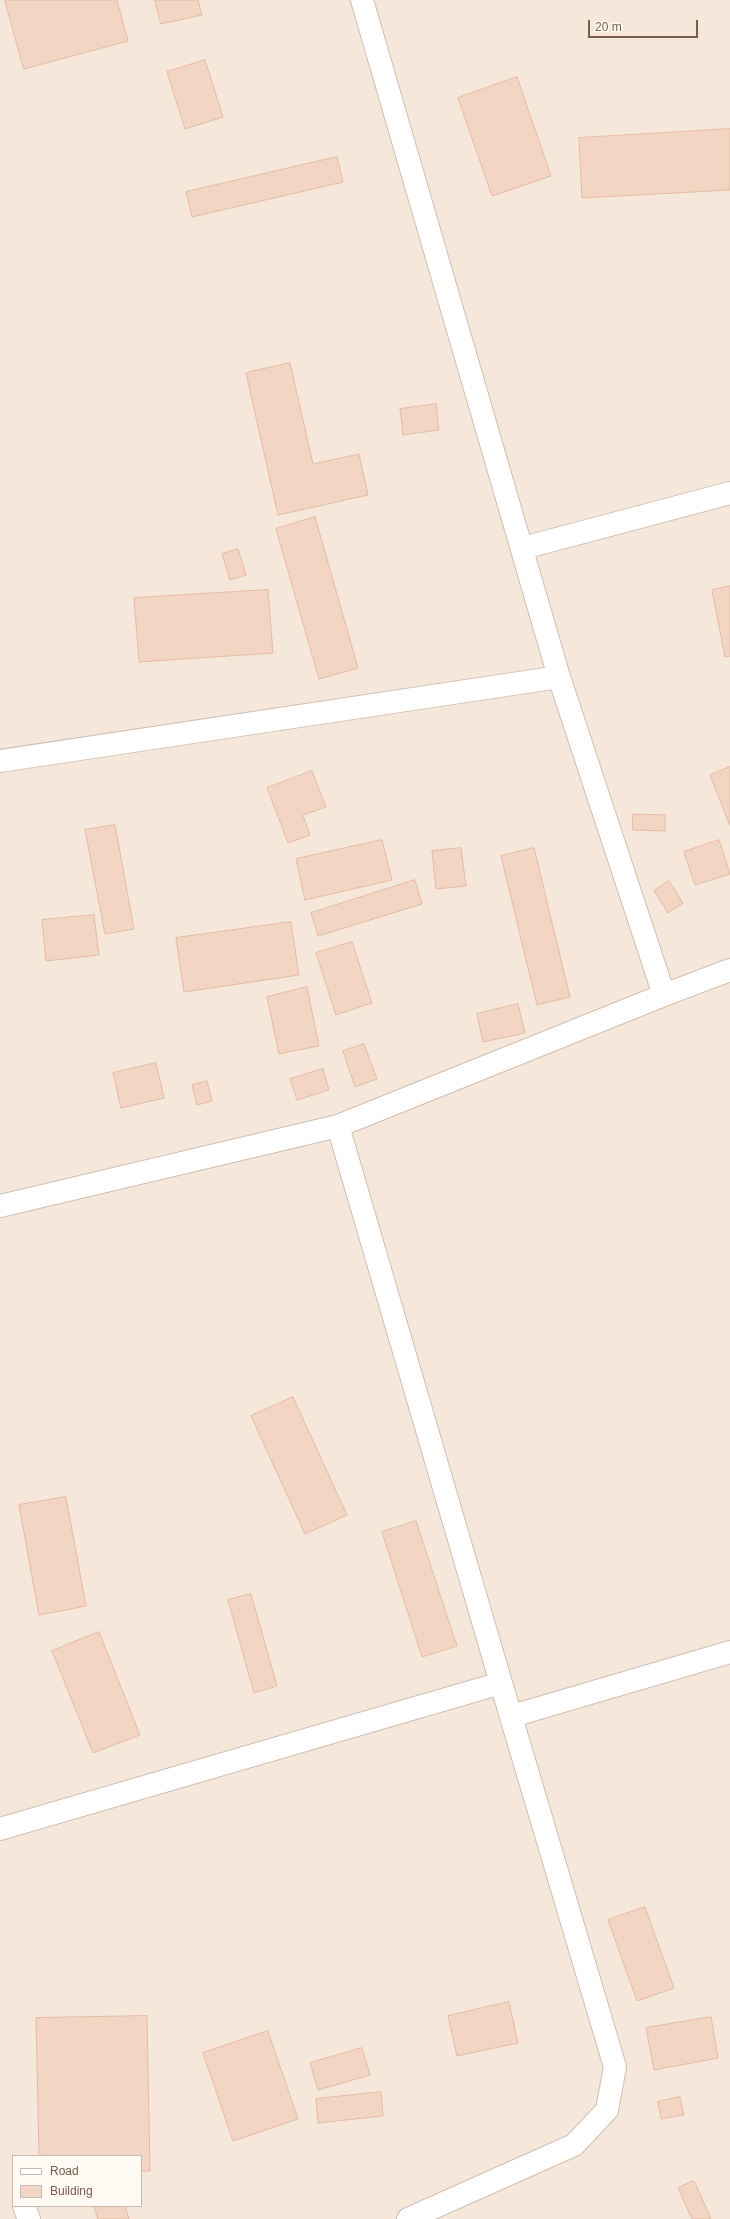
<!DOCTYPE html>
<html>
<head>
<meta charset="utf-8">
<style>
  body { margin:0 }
  #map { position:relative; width:730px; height:2219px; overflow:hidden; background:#fdf6ec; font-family:Arial,sans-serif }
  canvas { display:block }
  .legend { position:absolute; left:12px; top:2155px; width:130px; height:52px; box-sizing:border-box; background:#fffaf3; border:1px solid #cabbb1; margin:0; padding:5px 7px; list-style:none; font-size:12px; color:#7a5c4d }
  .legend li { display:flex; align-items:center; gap:8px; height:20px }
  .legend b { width:20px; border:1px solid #cabbb1 }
  .scale { position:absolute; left:588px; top:20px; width:110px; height:18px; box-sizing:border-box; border:2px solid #7a5c4d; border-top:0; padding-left:5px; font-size:12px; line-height:14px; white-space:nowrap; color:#7a5c4d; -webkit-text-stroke:3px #fffaf3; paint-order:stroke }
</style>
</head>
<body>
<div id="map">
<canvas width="730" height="2219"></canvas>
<ul class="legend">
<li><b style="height:5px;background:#fff"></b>Road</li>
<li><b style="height:11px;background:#f3d5c3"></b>Building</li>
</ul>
<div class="scale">20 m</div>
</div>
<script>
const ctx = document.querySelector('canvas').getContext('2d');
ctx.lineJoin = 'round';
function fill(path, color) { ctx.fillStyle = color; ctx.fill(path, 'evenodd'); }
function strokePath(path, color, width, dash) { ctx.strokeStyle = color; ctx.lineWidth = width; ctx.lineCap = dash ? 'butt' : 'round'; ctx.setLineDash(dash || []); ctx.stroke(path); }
fill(new Path2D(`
  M0,0H730V2219H0ZM13,2156H141V2206H13Z`), '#f5e8da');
const building = new Path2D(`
  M5,0H117L128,41L24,69Z
  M155,0H198L202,15L161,24Z
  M205,60L223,117L185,129L167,72Z
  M517,77L551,176L492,196L458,98Z
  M730,129V190L582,198L579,138Z
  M337,157L343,182L192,217L186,192Z
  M290,363L313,464L359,454L368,495L278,515L246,373Z
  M436,404L439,430L403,435L400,409Z
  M315,517L358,668L319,679L276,529Z
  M238,549L246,575L230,580L222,554Z
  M730,586V656L725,657L712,590Z
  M268,590L273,653L139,662L134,598Z
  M730,767V826L710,775Z
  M312,771L326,807L303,815L310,835L288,843L267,788Z
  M633,814L665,815V831L633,830Z
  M115,825L134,929L105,934L85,830Z
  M382,840L392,880L305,900L296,859Z
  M719,840L730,874L695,885L684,852Z
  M461,848L466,886L436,889L432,851Z
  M534,848L570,997L537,1005L501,856Z
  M415,880L422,904L318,936L311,913Z
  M669,881L683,903L668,913L654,891Z
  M94,915L99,955L46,961L42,920Z
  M291,922L299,975L184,992L176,938Z
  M352,942L372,1003L336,1015L316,953Z
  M307,987L319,1046L279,1054L267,997Z
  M518,1004L525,1033L483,1042L477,1014Z
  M364,1044L377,1079L355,1087L343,1051Z
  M156,1063L164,1098L121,1108L113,1073Z
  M323,1069L329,1090L297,1100L290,1079Z
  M207,1081L212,1101L197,1105L192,1085Z
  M293,1397L347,1515L305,1534L251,1416Z
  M66,1497L86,1606L39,1615L19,1505Z
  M416,1521L457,1646L422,1657L382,1532Z
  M251,1594L277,1686L254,1693L228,1600Z
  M99,1632L140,1735L93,1753L52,1651Z
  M645,1907L674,1988L637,2001L608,1920Z
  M509,2002L518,2043L457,2056L448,2016Z
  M147,2016L150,2171H141V2156H39L36,2018Z
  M711,2017L718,2058L654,2070L646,2028Z
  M268,2031L298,2119L233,2141L203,2053Z
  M362,2048L370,2075L318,2090L310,2063Z
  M381,2092L383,2116L318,2123L316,2099Z
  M680,2097L684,2115L661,2119L658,2102Z
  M694,2181L711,2218L708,2219H692L678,2188Z
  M94,2206H125L129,2219H98Z`);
fill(building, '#f3d5c3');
strokePath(building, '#e6bba3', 1);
const minor = new Path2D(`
  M362,0L559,677L664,995L730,970
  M523,548L730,493
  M0,761L559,677
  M0,1206L338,1126L664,995
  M512,1716L730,1652
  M0,1829L501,1683L338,1126
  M24,2206L29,2219
  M408,2219L574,2145L607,2110L615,2067L501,1683`);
strokePath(minor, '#d1beb0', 24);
strokePath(minor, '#fff', 22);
</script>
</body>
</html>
